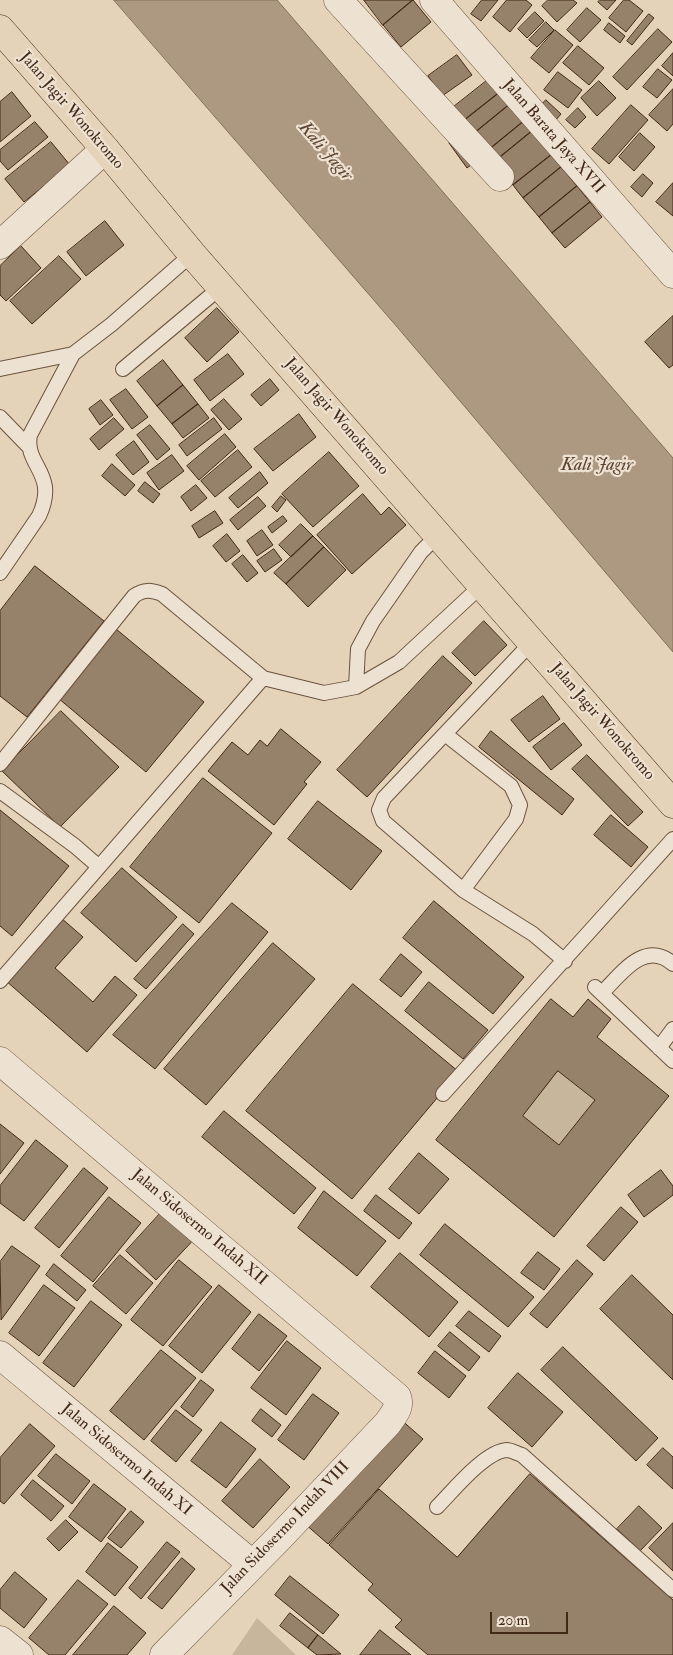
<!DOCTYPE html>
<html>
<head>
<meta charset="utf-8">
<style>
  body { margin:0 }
  #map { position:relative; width:673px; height:1655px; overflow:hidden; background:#e4d3b8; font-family:"IM FELL Double Pica",serif }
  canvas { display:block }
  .scale { position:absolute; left:490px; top:1612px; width:78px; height:22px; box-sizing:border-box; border:2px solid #422816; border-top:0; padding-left:6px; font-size:15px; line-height:18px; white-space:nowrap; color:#422816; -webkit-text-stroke:4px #ede2d1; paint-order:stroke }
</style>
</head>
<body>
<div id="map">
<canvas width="673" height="1655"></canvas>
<div class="scale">20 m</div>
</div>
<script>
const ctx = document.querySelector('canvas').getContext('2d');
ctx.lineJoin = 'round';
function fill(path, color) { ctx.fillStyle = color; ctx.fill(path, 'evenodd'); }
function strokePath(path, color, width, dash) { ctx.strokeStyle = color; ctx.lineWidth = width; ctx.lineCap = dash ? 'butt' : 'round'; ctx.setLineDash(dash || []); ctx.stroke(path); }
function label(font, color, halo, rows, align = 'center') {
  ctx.font = font + ' "IM FELL Double Pica",serif'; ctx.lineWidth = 4.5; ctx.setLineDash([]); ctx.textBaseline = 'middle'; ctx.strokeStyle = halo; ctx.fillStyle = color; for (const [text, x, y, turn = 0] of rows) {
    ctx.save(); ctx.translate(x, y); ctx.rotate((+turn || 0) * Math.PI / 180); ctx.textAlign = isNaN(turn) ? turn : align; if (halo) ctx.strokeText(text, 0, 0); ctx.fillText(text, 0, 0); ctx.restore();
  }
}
fill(new Path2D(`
  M558,1071L595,1100L559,1145L523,1116Z
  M257,1618L296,1655H232Z`), '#c8b69c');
const water = new Path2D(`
  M114,0H277L673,458V652L398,328Z`);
fill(water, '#ad9981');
strokePath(water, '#826c56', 1);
const building = new Path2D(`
  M364,0H413L383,25Z
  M413,0L431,22L401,47L383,25Z
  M482,0H498L481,21L471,14Z
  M507,0H526L532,5L510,32L493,17Z
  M548,0H573L577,3L557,22L542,6Z
  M600,0H616L607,10L598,2Z
  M624,0H629L643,11L626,32L609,18Z
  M587,8L601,20L580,42L567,30Z
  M535,12L544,21L527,38L518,29Z
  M649,14L654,18L632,45L627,41Z
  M546,22L554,30L537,47L529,40Z
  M609,23L625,36L620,43L604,30Z
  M658,29L672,42L627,90L613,77Z
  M555,30L573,45L549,73L531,58Z
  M578,46L604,68L589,85L563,63Z
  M673,53V76L662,66Z
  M457,55L472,75L442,96L428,76Z
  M658,69L672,80L657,98L643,87Z
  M558,72L582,90L568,108L544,90Z
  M489,79L500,92L462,122L451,109Z
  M599,81L616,98L597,116L581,98Z
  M673,89V124L667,131L649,115Z
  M12,92L31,116L0,142V102Z
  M500,92L510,104L472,135L462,122Z
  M546,100L561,114L555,121L540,107Z
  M510,104L524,121L486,152L472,135Z
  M631,105L648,120L609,164L592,149Z
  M578,108L586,117L575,128L566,120Z
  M524,121L532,131L494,162L486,152Z
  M35,122L48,137L8,170L0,161V150Z
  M532,131L551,155L513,185L494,162Z
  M640,133L655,147L634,171L619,157Z
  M460,135L478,160L467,168L449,143Z
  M51,142L70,165L24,202L5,179Z
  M551,155L561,167L523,198L513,185Z
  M561,167L577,186L539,217L523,198Z
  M643,174L653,183L642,197L631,187Z
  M673,183V216L656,202Z
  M577,186L590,202L552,233L539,217Z
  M590,202L602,217L565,248L552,233Z
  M105,221L124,245L86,276L67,252Z
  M21,246L41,268L6,301L0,295V266Z
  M59,256L81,279L32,324L10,301Z
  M217,308L239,332L207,362L185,338Z
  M673,316V365L669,368L645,342Z
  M228,354L244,374L210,401L194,380Z
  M163,360L183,385L157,406L137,381Z
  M270,379L279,390L261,406L251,395Z
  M183,385L198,404L172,424L157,406Z
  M126,389L148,417L132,429L110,400Z
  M224,399L242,419L229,430L211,410Z
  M101,400L113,415L100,425L89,409Z
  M198,404L209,418L183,438L172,424Z
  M299,414L316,437L273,471L254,449Z
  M114,418L124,429L99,450L90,439Z
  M214,418L222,429L187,456L179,445Z
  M150,425L170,449L157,460L137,435Z
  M225,434L236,447L199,480L187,466Z
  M134,441L149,462L133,475L116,455Z
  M238,450L252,467L215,497L201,481Z
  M329,452L359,486L313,527L282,494Z
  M172,455L184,471L159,490L147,473Z
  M112,464L135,485L125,496L102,476Z
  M260,472L268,483L238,508L229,498Z
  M145,482L160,494L153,503L138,491Z
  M196,485L207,498L191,511L181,497Z
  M363,494L381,515L389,507L406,525L352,574L317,535Z
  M281,496L286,500L277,512L272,507Z
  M258,497L266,506L238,530L230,520Z
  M215,511L223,523L199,538L192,526Z
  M283,516L287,521L272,533L268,527Z
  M301,524L313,536L291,557L279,545Z
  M262,530L273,545L257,556L247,541Z
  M227,534L240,551L226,562L213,546Z
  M313,536L324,547L286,584L274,573Z
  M324,547L346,570L308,607L286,584Z
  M274,549L282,560L265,572L257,561Z
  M243,555L258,573L247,582L232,564Z
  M35,566L104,621L27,717L0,696V611Z
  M484,621L507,645L475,676L452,653Z
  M116,629L204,702L146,772L58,698Z
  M443,656L472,683L367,797L337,770Z
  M543,696L560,719L529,742L511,720Z
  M61,711L119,767L60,827L2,771Z
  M564,723L582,745L551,770L533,747Z
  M281,729L321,762L304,782L307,784L274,825L208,771L232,742L248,755L260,740L267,746Z
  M491,731L574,799L562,815L479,747Z
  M587,755L643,812L628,826L572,769Z
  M203,778L272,833L199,923L130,867Z
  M318,801L382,851L351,890L288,839Z
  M0,810L69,866L12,936L0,926Z
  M611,815L648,847L631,867L594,835Z
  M122,868L177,917L136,962L81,913Z
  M434,901L524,977L493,1014L403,938Z
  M232,903L268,932L155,1069L113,1035Z
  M60,917L83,937L55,968L93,1002L115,976L137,995L87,1052L5,980Z
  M183,924L194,934L146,989L134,979Z
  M273,943L315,979L206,1105L164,1069Z
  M401,954L422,972L401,997L380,980Z
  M429,982L488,1030L463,1059L405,1011Z
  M353,984L459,1072L352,1199L246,1111Z
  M551,999L573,1017L588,999L611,1019L597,1037L669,1096L554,1237L436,1140ZM558,1071L595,1100L559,1145L523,1116Z
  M224,1111L316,1188L294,1214L202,1137Z
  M0,1124L24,1143L0,1174Z
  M36,1140L68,1166L24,1221L0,1203V1186Z
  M419,1153L449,1179L419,1214L389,1189Z
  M84,1168L108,1188L59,1248L35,1228Z
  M661,1170L673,1186V1195L644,1217L628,1195Z
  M324,1191L386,1241L357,1276L298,1228Z
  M376,1195L412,1223L399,1239L364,1211Z
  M109,1197L141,1223L93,1282L61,1256Z
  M167,1206L198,1235L156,1280L126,1251Z
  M621,1207L638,1222L604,1261L587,1246Z
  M445,1224L534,1297L508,1327L420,1255Z
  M12,1246L40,1266L1,1320L0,1262Z
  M538,1252L560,1269L544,1290L521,1273Z
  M400,1253L458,1302L429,1337L371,1287Z
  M120,1255L153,1283L126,1314L93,1286Z
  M179,1260L212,1287L163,1346L131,1320Z
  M577,1260L593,1274L547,1328L530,1314Z
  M54,1264L86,1290L77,1301L46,1275Z
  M632,1275L673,1315V1380L600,1309Z
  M44,1285L75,1308L39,1356L9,1333Z
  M219,1285L251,1312L202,1373L169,1346Z
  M91,1301L122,1325L74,1387L43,1363Z
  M469,1311L501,1336L489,1352L456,1326Z
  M259,1314L287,1336L259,1371L232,1349Z
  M450,1332L480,1357L469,1371L438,1346Z
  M287,1341L321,1368L286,1415L251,1388Z
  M563,1347L658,1438L636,1461L541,1370Z
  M161,1350L196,1378L144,1440L110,1411Z
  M435,1351L466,1376L449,1398L418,1373Z
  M518,1373L563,1412L532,1447L488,1408Z
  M201,1380L214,1390L193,1417L181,1407Z
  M313,1394L339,1413L304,1460L278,1440Z
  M261,1409L281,1425L272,1437L252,1421Z
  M176,1410L202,1430L176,1462L151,1441Z
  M399,1418L423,1439L328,1544L304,1523Z
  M221,1422L256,1449L226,1488L191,1461Z
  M30,1424L55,1446L4,1504L0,1501V1458Z
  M663,1448L673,1457V1489L647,1465Z
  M56,1454L90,1481L72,1504L38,1476Z
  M260,1459L290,1487L253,1528L222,1501Z
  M530,1474L673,1600V1655H428L395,1627L402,1620L368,1590L373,1584L329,1545L379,1489L457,1557Z
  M33,1480L64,1506L51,1521L21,1495Z
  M94,1484L126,1509L101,1542L69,1517Z
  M639,1506L662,1528L640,1551L617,1529Z
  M131,1511L144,1522L121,1548L108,1538Z
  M66,1520L78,1532L59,1551L47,1539Z
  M673,1523V1571L649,1548Z
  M167,1542L180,1552L141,1599L129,1588Z
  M108,1543L138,1567L115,1596L86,1572Z
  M182,1558L195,1569L162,1609L148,1598Z
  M15,1572L47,1599L24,1628L0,1608V1590Z
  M290,1576L339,1615L323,1634L275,1595Z
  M78,1580L108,1604L65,1655H49L29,1638Z
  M114,1606L146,1633L127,1655H73Z
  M290,1613L318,1635L308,1648L280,1626Z
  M380,1630L411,1655H360Z
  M318,1635L341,1654L317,1655L308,1648Z`);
fill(building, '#96816a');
strokePath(building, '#422816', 1);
const lane = new Path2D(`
  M0,369L73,354
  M123,369L221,287
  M0,417L29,447
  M0,573L39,516C59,473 24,466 30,435L73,354L112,324L192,254
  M532,642L384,798L379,810L383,821L463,890L533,934L565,961
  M356,687L358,649L373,621L421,552L438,535
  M445,734L511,786L520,805L516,819L463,890
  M0,764L134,596C144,589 151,590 162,594L263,678L324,693L356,687L399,662L482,585
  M0,791L75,846L98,866
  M0,981L263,678
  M595,987L673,1061
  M602,993C621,974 645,939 673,964
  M659,1048L673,1029
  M443,1094L673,839
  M437,1507C452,1492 485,1451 507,1450C511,1450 518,1454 522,1455L673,1590`);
const street = new Path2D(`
  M338,0L500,177
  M434,0L673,274
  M0,245L105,149
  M0,1061L397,1397C401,1407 394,1414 388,1423L278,1539L164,1655
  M0,1355L252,1564
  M0,1640L19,1655`);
const primary = new Path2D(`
  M0,29L105,149L192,254L673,804`);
strokePath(lane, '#6a533e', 16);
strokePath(street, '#6a533e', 29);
strokePath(primary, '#422816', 29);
strokePath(lane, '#ede2d1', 14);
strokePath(street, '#ede2d1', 28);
strokePath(primary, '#e4d3b8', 28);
label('16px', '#422816', '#ede2d1', [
  ["Jalan Jagir Wonokromo",71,111,49],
  ["Jalan Barata Jaya XVII",553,137,49],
  ["Jalan Jagir Wonokromo",336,417,49],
  ["Jalan Jagir Wonokromo",602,722,49],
  ["Jalan Sidosermo Indah XII",199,1228,40],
  ["Jalan Sidosermo Indah XI",126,1460,40],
  ["Jalan Sidosermo Indah VIII",286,1528,-46]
]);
label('italic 18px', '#5d4431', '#ede2d1', [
  ["Kali Jagir",325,152,49],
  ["Kali Jagir",597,466]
]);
</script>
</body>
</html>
